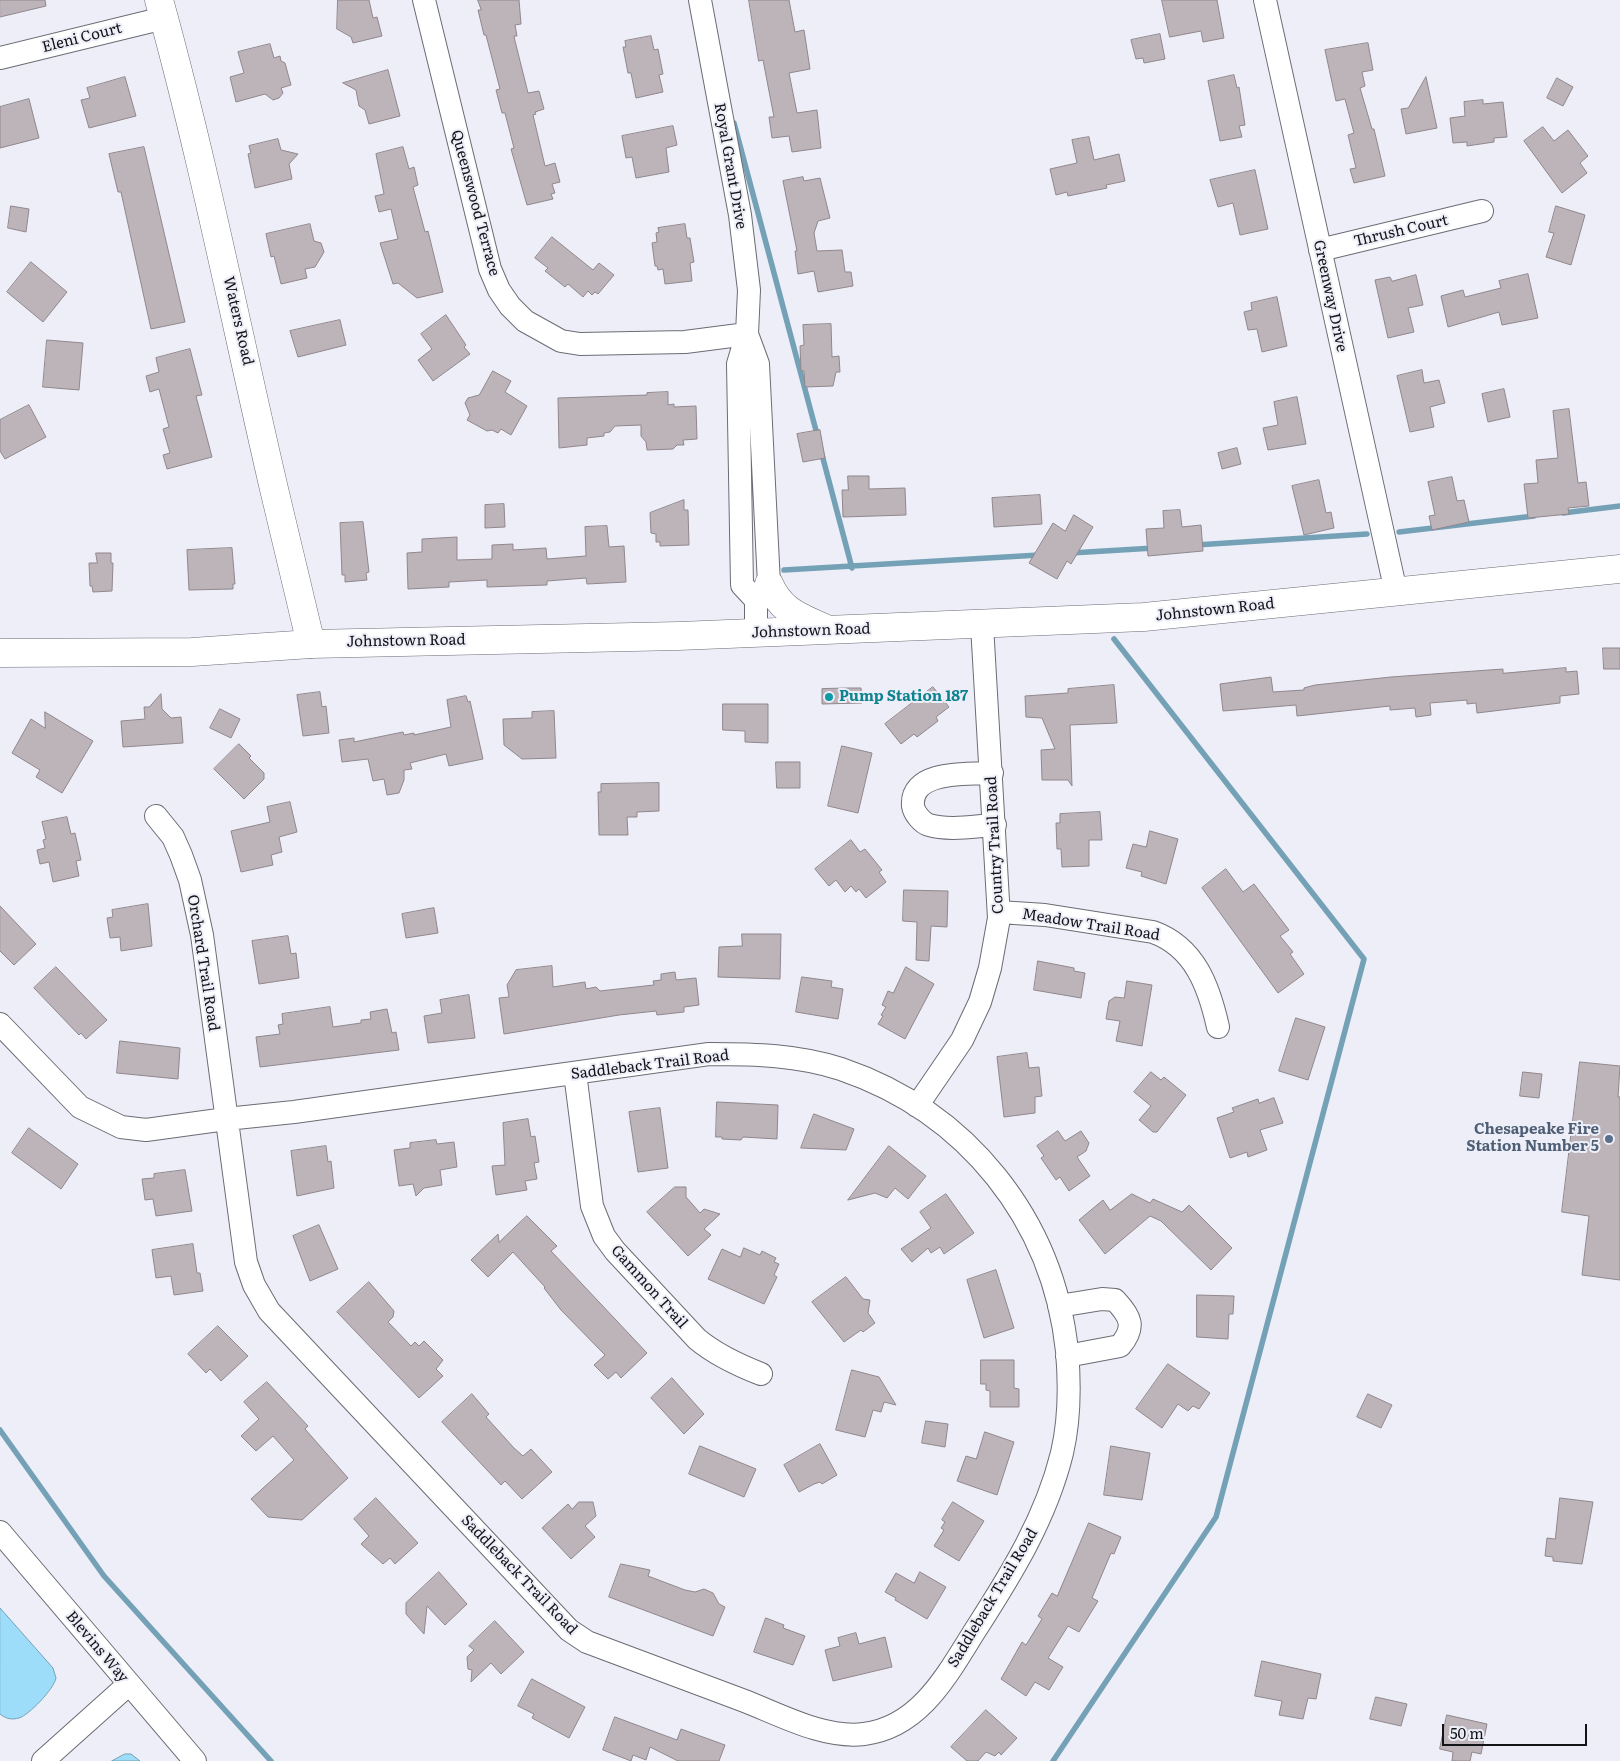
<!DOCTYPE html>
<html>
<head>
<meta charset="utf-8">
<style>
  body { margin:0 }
  #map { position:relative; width:1620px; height:1761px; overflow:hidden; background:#edeef8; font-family:Literata,serif }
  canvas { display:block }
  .scale { position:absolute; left:1442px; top:1724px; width:145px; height:22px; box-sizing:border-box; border:2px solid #131417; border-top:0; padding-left:6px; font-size:15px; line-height:18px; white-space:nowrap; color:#131417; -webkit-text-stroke:4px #edeef8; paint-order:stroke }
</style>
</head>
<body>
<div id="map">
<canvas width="1620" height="1761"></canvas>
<div class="scale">50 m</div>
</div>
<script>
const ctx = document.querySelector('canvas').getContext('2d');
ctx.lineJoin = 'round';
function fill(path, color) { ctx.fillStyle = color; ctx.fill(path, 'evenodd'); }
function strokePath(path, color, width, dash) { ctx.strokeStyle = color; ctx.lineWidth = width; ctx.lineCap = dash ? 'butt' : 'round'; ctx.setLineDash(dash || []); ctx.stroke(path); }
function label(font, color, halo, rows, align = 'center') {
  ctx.font = font + ' Literata,serif'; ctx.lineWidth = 4; ctx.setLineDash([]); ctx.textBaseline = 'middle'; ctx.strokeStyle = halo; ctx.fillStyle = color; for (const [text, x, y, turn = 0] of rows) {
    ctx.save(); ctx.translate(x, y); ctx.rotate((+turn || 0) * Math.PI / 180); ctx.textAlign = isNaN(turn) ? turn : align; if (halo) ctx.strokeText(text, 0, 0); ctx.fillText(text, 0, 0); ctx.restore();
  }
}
const water = new Path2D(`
  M0,1608L53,1668L56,1678C54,1689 29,1715 19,1718C12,1720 6,1719 0,1714Z
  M125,1754H131L140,1761H112Z`);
fill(water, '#9eddfa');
strokePath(water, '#74a1b6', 1);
strokePath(new Path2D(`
  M734,123L818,438
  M821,451L852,568
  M1563,513L1620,506
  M1399,532L1534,516
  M1196,545L1367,534
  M1071,553L1154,548
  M784,570L1039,555
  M0,1430L104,1576L271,1761
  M1053,1761L1216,1517L1364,959L1114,639`), '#74a1b6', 5.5);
const building = new Path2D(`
  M0,0H45L46,6L0,17Z
  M338,0H369L373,18L377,17L382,36L353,43L351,37L337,29Z
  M478,0H519L521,24L515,25L517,36H514L515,41L528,93L539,91L544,109L535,112L536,114L533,115L545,166L555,163L560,182L552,184L555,193L551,194L553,199L527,205L511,149L514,148L505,113H502L496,90L500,89L486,35H484L478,10H481Z
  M749,0H789L795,32L804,30L810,69L789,73L797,113L817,110L821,148L792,152L789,136L772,138L769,117H774L763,60L759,61Z
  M1162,0H1217L1224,38L1203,42L1201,31L1170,37Z
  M1160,34L1165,59L1144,63L1143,58L1136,59L1131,40Z
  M651,36L654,50L658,49L663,74L659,75L663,92L636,98L631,73H628L623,47H626L625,41Z
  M1368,43L1373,70L1362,72L1365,86L1360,88L1372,129H1374L1385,176L1354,183L1350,169L1356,168L1348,135L1354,133L1345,99L1336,101L1325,50Z
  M270,44L274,58L280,56L281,61L285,63L291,85L281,88L283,93L279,98L273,100L265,94L236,102L230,77L244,73L238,52Z
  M388,70L400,116L369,124L365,110L359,106L356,90L343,83Z
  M1234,75L1237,88L1239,87L1245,125L1239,126L1242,137L1220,141L1208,81Z
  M125,77L136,116L89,128L81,100L90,98L87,88Z
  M1426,77L1437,128L1406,134L1401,109L1408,108Z
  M1557,78L1573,87L1563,106L1547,98Z
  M29,99L39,138L0,148V107Z
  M1483,100V104L1503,102L1507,137L1494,138V142L1467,146V142L1453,143L1450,118L1465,116L1464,102Z
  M673,126L677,145L666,148L669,172L636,178L632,157L626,158L622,136Z
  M1543,127L1554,141L1568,130L1588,156L1580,163L1587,173L1562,193L1524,141Z
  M1089,137L1094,160L1119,154L1125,181L1106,185L1107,188L1068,196L1067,192L1056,195L1050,169L1077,163L1072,140Z
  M278,139L281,150L298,154L289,164L292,179L255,188L248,154L251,153L249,146Z
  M144,147L185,322L151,329L121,192H118L109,154Z
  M403,147L409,169L414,167L418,185L413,187L425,232L428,231L443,292L417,298L398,283L393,284L380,243L398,239L391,209L379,212L375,196L384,194L376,154Z
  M1255,170L1268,229L1240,235L1233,203L1218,207L1210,180Z
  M803,177L804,181L820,178L830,218L818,221L814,233L817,251L842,250L845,272H851L853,286L818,292L814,271L798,274L795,251H797L783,181Z
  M11,206L29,209L26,232L8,228Z
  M1556,206L1585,215L1571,265L1546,257L1554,233L1549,232Z
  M310,224L314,241L321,243L324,252L315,267L305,269L307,278L281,284L274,256L271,257L266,234Z
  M685,224L687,238H690L694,262L690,263L692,281L665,284L663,269L658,270L657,266H655L652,243L657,242L656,233L659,232L658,228Z
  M552,237L593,270L599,263L614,275L598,294L595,292L592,295L588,291L583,297L568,284L565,287L545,271L548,268L535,258Z
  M31,262L67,292L43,322L7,292Z
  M1528,274L1538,318L1502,325L1499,312L1448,327L1441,296L1463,290L1465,297L1501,288L1499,281Z
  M1416,275L1423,305L1408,308L1414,332L1388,338L1375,280L1390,277L1392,281Z
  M1277,297L1287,346L1262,352L1257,329L1248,330L1244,312L1252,310L1251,303Z
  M446,315L466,345L464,347L470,354L433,381L418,360L432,349L421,334Z
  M340,320L346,345L298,357L290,331Z
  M831,324L832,357L839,356L840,372H836L833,386L805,387L804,371H801L800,346L804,345L803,325Z
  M47,340L83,343L79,390L43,387Z
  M190,349L202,395L196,396L212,457L167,469L163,455L170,453L163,429L169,427L159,389L150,392L146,376L159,372L156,358Z
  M1422,370L1424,383L1439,380L1445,403L1430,407L1434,427L1410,432L1397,376Z
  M493,371L511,381L505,392L527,406L511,435L501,429L498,433L492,430L487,431L467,420L470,415L465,403L468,398L479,395Z
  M1504,389L1510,417L1488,422L1482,394Z
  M668,392V405L674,404V407L696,406L697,439L683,440L684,445H677L673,449L647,450L646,442L641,436V425L615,426L610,432L604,433V436L587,438V445L559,448L558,398L647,395V393Z
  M1297,397L1306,444L1268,450L1263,428L1278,425L1274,402Z
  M29,405L46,437L5,459L0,451V420Z
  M1569,409L1578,483L1586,482L1589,506L1568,508L1569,514L1528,518L1524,484L1538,483L1536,460L1558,458L1553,411Z
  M820,430L825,458L803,462L797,434Z
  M1237,448L1241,464L1222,469L1218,453Z
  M848,476H869V489L905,488L906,515L843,517L842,490H848Z
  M1452,477L1457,501L1464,500L1469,522L1432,530L1429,516L1435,515L1428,482Z
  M1319,480L1326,513L1331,512L1334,528L1304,535L1292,486Z
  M1040,495L1042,524L994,527L992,498Z
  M684,500V510H688L689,545L660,546V542H656V534L651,533L650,513Z
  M504,504L505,527L485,528V505Z
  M1180,510L1182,527L1201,525L1203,551L1148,556L1146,529L1164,528L1163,511Z
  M1074,515L1093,527L1071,564L1067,561L1057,579L1029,563L1053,523L1065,531Z
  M363,522L369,572L366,573L367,580L345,582V575H342L340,523Z
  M607,526L609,547L624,546L626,582L587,584L586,578L547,581V585L487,587V580L449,582V587L408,589L407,553L422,552V539L457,537V560L492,559V545L513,544V550L546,548L547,559L586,556L585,527Z
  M232,548L235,584H233V589L189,590L187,550Z
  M96,553H111V563H113L112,591L93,592L92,586H90L89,563H97Z
  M1603,648H1620V669H1604Z
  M1566,668V672L1577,671L1579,694L1560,696V703L1477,713L1476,703L1467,704V700L1430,703L1431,715L1416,717L1415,708L1390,710V706L1297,716L1296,705L1223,711L1220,684L1271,677L1273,692L1304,690V688L1315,685L1391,677L1503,669V673Z
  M1114,685L1117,723L1070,725L1072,786L1068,780H1042L1041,750L1055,749L1042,718L1026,717L1025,696L1068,693V689Z
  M933,687L949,707L936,717L938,721L917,737L914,734L901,744L885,724Z
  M847,688H861L862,703L822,704V689Z
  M320,692L322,707L326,706L329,733L303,736L297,695Z
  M161,694L162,709L171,718L181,717L183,743L123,747L121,721L145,719L144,707H149Z
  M466,696L468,702L470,701L483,759L449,766L446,754L410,763L412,769L404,770V780L399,793L387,795L384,779L373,781L368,759L342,762L339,740L354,738V742L403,732L404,735L414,733V735L451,727L447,700Z
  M723,704H768V743L745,742V731L723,730Z
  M220,709L240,719L231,738L210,728Z
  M554,711L556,758L522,759L504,745L503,719L532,718V712Z
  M45,712L93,741L62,793L36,777L40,770L12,753L31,719L45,728Z
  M239,744L251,756L249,758L264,773V779L244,799L214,769Z
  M842,746L872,753L858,813L828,806Z
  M776,762H800V788H777Z
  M659,783V811L637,812V817H627L628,835H599L598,792H601V784Z
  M290,802L297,832L279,837L282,852L271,855L273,865L241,872L231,831L270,822L267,807Z
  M1100,812L1102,840H1089V866L1062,867L1061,849H1057L1056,823H1060V814Z
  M67,817L71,834L75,833L81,860L76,861L79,876L53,882L49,862L40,864L37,850L45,848L43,840L46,839L42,822Z
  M1150,831L1178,839L1166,884L1141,876L1142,872L1126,868L1133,844L1146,847Z
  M851,840L860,852L865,849L882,870L879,872L886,882L866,898L859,889L856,892L851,886L845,892L836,880L829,886L815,869Z
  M1226,869L1243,892L1254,884L1289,930L1280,936L1293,952L1290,954L1304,974L1278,993L1202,888Z
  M904,890L948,891L947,927L931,926L929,961L916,960L917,922L903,921Z
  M148,904L152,946L121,951L120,937L110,938L107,918L113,917L112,910Z
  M0,906L36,944L14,965L0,951Z
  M434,908L438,933L406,938L402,914Z
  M742,934H781L780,979L718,977L719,947L742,946Z
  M288,936L291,954L296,953L299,978L259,984L252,941Z
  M1038,961L1074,968V971L1085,973L1081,998L1034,990Z
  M552,966L553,987L585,982L586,989L596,987L600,991L654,985L653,981L661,980V974L675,972L676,980L696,978L699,1005L684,1007V1012L657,1015L656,1011L619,1015L504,1034L499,998L509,997L507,985L516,970Z
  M56,967L107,1020L86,1039L81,1033L79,1035L34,988Z
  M906,967L934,984L905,1039L878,1024L883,1016L881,1015L886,1007L882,1005L888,991L893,993Z
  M802,977L832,981L831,987L843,989L838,1019L796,1012Z
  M1127,981L1152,985L1142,1046L1116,1041L1120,1021L1106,1019L1109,1001L1115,997L1124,998Z
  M469,995L475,1038L428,1043L424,1016L442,1013L440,1000Z
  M330,1007L333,1027L361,1023V1020L371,1019L370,1012L387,1009L392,1033L396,1032L399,1050L260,1067L256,1037L280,1034L278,1025L283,1024L282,1014Z
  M1296,1018L1325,1027L1308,1080L1279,1071Z
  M120,1041L180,1048L178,1079L117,1073Z
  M1027,1053L1029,1068L1039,1067L1042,1096L1035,1097V1113L1004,1117L997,1057Z
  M1580,1062L1620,1066L1618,1097H1620V1280L1582,1275L1589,1216L1562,1212Z
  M1151,1072L1161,1080L1164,1077L1186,1095L1157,1132H1153L1139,1120L1151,1106L1134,1092Z
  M1523,1072L1542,1074L1539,1098L1520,1096Z
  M1274,1098L1283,1123L1260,1130L1267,1150L1248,1157L1247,1152L1230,1158L1217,1118L1234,1112L1232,1108L1258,1099L1259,1103Z
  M717,1102L778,1105L777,1139L743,1137L741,1140L722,1139V1137H716Z
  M660,1108L668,1168L638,1172L629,1112Z
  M814,1114L854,1129L846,1150L801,1148Z
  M528,1119L531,1137L535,1136L539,1162L534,1163L537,1179L525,1181L527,1190L496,1195L492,1166L505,1165L503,1123Z
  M29,1128L78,1164L61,1189L12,1153Z
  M1058,1131L1065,1141L1081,1131L1089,1143L1086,1151L1077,1157L1090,1176L1069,1191L1060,1177L1056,1180L1041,1158L1044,1156L1037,1146Z
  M436,1140L437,1144L454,1142L457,1167L440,1170L442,1185L424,1188L416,1196L413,1184L399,1186L394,1150L410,1148V1143Z
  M326,1146L328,1162L331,1161L334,1188L297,1196L291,1151Z
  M889,1146L926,1176L908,1199L895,1188L887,1198L875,1193L848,1200Z
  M185,1170L192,1211L156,1216L153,1199L145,1200L142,1179L154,1178V1174Z
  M675,1187H686V1197L700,1213L704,1209L720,1214L704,1229L711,1235L688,1256L647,1212Z
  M946,1194L974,1233L944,1254L940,1247L931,1253L928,1248L912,1262L901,1249L931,1228L920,1212Z
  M1132,1194L1150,1203L1153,1199L1182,1212L1189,1205L1232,1248L1211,1270L1161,1221L1150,1216L1105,1254L1079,1220L1103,1200L1110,1210Z
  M527,1216L557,1246L551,1251L647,1353L621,1378L616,1372L608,1379L594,1365L605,1355L561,1310L544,1288L545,1287L513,1252L488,1277L471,1260L498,1234L499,1242Z
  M319,1225L338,1269L310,1281L293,1236Z
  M193,1244L197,1273H200L203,1291L174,1295L171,1276L156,1278L152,1250Z
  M744,1248L760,1255L762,1251L776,1258L774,1262L779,1264L774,1275L777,1277L764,1304L708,1279L722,1249L740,1257Z
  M996,1270L1014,1328L984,1338L967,1280Z
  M846,1277L863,1299L870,1300L868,1313L875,1323L863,1332L861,1330L844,1342L812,1302Z
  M369,1282L394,1311L393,1317L388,1322L411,1346L415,1342L419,1346L424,1341L443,1360L436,1369L443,1376L419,1398L337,1312Z
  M1197,1295L1234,1296L1233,1314H1229L1228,1339L1197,1337Z
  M218,1326L248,1356L221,1381L210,1369L206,1373L188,1354Z
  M981,1360H1014V1388L1019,1389V1407H990V1391L986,1390V1384H981Z
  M1168,1364L1210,1393L1199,1409L1193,1406L1188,1411L1178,1404L1162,1428L1136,1409Z
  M852,1370L879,1377L896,1405L884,1402L881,1412L873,1410L865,1437L836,1430Z
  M672,1378L704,1414L684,1434L651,1398Z
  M267,1382L308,1426L305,1429L348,1478L302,1520L268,1517L251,1499L294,1460L273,1436L256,1451L241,1436L259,1419L244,1402Z
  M472,1394L489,1414L486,1417L514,1448L523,1456L531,1449L552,1472L522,1499L505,1481L501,1485L442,1422Z
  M1368,1394L1392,1405L1381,1428L1357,1417Z
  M926,1421L948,1424L945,1447L922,1443Z
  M985,1432L1014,1442L997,1495L957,1481L966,1456L976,1459Z
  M820,1444L837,1475L822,1484L820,1482L814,1484L799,1492L784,1465Z
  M700,1446L756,1469L744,1497L689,1474Z
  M1111,1446L1150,1453L1142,1500L1104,1495Z
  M376,1498L418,1543L395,1564L390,1558L383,1564L361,1544L369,1536L354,1519Z
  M1560,1498L1593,1502L1582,1564L1553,1561V1557L1545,1556L1547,1538L1555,1539Z
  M579,1502H593L596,1516L585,1526L595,1537L571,1559L542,1528L568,1504L572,1509Z
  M953,1502L984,1521L959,1561L934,1546L944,1530L941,1528L945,1522L942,1520Z
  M1089,1523L1121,1537L1114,1554L1111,1553L1092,1598L1098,1601L1079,1632L1068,1626L1048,1658L1063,1667L1049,1690L1035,1682L1026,1696L1001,1679L1022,1642L1026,1645L1042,1619L1038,1616L1052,1593L1057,1596Z
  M621,1564L650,1570L648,1576L685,1590L695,1592L704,1589L713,1593L719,1604L725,1607L713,1636L609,1597Z
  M439,1572L467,1604L445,1625L427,1606L424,1634L406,1614V1603Z
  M920,1572L946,1587L927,1619L895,1600L896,1598L885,1592L896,1573L914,1583Z
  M766,1618L784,1625L783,1628L805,1636L793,1665L754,1652Z
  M495,1621L524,1652L501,1674L491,1663L471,1682L472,1670L468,1669L467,1657L474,1650L469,1646Z
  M856,1633L859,1644L885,1637L892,1667L833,1681L825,1650L840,1646L838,1638Z
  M1262,1661L1321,1674L1316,1699L1308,1698L1303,1719L1279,1715L1282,1701L1255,1696Z
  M532,1679L585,1707L569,1738L532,1718L534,1714L518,1706Z
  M1376,1697L1407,1704L1401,1726L1370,1719Z
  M986,1710L1017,1738L1001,1755L999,1752L995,1756L986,1752L978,1761H967L951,1747Z
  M1447,1715L1487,1724L1481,1754L1472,1752L1470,1761H1452L1453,1752L1440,1749Z
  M615,1717L677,1740L681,1729L725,1745L719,1761H678L650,1747L646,1760L633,1755L631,1761L603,1750Z`);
fill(building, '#bdb4ba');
strokePath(building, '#90878d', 1);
const minor = new Path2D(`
  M424,0L490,269L499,290L510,306L525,321L561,341L580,344L685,342L747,334
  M700,0L740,215L749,290L747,334L738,364L742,585L756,600
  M1265,0L1396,592
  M0,58L164,18
  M1320,250L1482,211
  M747,334L758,364L769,584L756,600V632
  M992,773C968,774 910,770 913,806C914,813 922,823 929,825C949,831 975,826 995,825
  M999,912L1045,915L1153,932C1195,947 1209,987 1218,1027
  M0,1024L80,1107L121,1127L146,1130L226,1119L294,1112L709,1054C755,1054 798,1055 841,1069C967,1112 1053,1219 1067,1351C1070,1386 1070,1419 1062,1453C1046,1518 1012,1573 976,1629C948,1673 921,1727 864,1734C823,1739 779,1714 742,1700C690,1681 639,1661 587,1642L569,1630L269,1311L254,1285L246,1262L202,935L190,880L181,855L173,837L156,816
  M575,1073L592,1206L604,1236L615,1251L697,1339C716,1355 738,1365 761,1374
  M917,1106L962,1040L980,1002L990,968L999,918L982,625
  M1059,1306L1102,1299L1115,1300C1131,1317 1136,1327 1120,1346L1067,1356
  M0,1532L195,1761
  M43,1761L129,1684`);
const tertiary = new Path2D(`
  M159,0C204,162 236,326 274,489C286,541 299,592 311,644`);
const secondary = new Path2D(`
  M769,584C781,611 798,616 824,628
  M0,653L192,652L311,644L679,636L1144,617L1620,569`);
strokePath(minor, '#6b6c74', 24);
strokePath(tertiary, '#6b6c74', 29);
strokePath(secondary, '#6b6c74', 29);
strokePath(minor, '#fff', 22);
strokePath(tertiary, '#fff', 28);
strokePath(secondary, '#fff', 28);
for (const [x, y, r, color] of [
  [829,697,5,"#0f9aa8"],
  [1609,1139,5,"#5c6f8a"]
]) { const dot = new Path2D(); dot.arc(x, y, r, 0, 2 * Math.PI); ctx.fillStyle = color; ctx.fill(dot); strokePath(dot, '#edeef8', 2); }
label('15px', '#131417', '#edeef8', [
  ["Eleni Court",82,38,-14],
  ["Royal Grant Drive",730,166,80],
  ["Queenswood Terrace",475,203,75],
  ["Thrush Court",1401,231,-13],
  ["Greenway Drive",1330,296,78],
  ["Waters Road",238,321,77],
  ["Johnstown Road",1215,610,-6],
  ["Johnstown Road",811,631,-2],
  ["Johnstown Road",406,641,-1],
  ["Country Trail Road",995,845,-93],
  ["Meadow Trail Road",1091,925,9],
  ["Orchard Trail Road",203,963,81],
  ["Saddleback Trail Road",650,1065,-7],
  ["Gammon Trail",649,1287,48],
  ["Saddleback Trail Road",519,1575,46],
  ["Saddleback Trail Road",993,1598,-59],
  ["Blevins Way",97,1647,50]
]);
label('bold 15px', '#0d838f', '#edeef8', [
  ["Pump Station 187",839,697]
], 'left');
label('bold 15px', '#4e5e75', '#edeef8', [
  ["Chesapeake Fire",1599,1130],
  ["Station Number 5",1599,1147]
], 'right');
</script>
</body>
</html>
